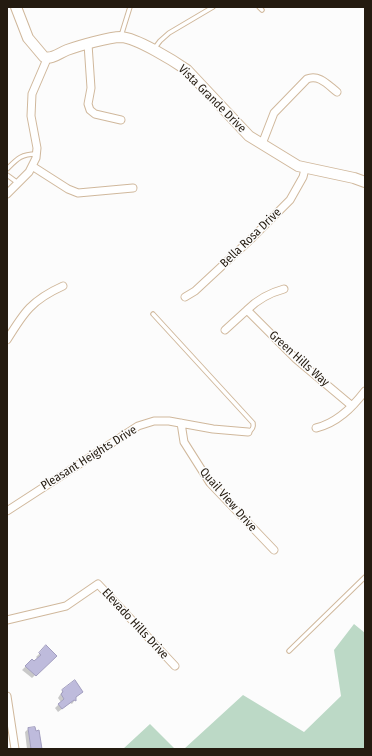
<!DOCTYPE html>
<html>
<head>
<meta charset="utf-8">
<style>
  body { margin:0 }
  #map { position:relative; width:372px; height:756px; overflow:hidden; background:#fcfcfc; font-family:"Fira Sans Condensed",sans-serif }
  canvas { display:block }
  .frame { position:absolute; inset:0; border:8px solid #241b10; pointer-events:none }
</style>
</head>
<body>
<div id="map">
<canvas width="372" height="756"></canvas>
<div class="frame"></div>
</div>
<script>
const ctx = document.querySelector('canvas').getContext('2d');
ctx.lineJoin = 'round';
function fill(path, color) { ctx.fillStyle = color; ctx.fill(path, 'evenodd'); }
function strokePath(path, color, width, dash) { ctx.strokeStyle = color; ctx.lineWidth = width; ctx.lineCap = dash ? 'butt' : 'round'; ctx.setLineDash(dash || []); ctx.stroke(path); }
function label(font, color, halo, rows, align = 'center') {
  ctx.font = font + ' "Fira Sans Condensed",sans-serif'; ctx.lineWidth = 3; ctx.setLineDash([]); ctx.textBaseline = 'middle'; ctx.strokeStyle = halo; ctx.fillStyle = color; for (const [text, x, y, turn = 0] of rows) {
    ctx.save(); ctx.translate(x, y); ctx.rotate((+turn || 0) * Math.PI / 180); ctx.textAlign = isNaN(turn) ? turn : align; if (halo) ctx.strokeText(text, 0, 0); ctx.fillText(text, 0, 0); ctx.restore();
  }
}
fill(new Path2D(`
  M354,624L365,633V749H184L243,695L304,732L341,696L334,650Z
  M150,724L175,749H123Z`), '#bcd9c6');
fill(new Path2D(`
  M46,647L55,656L32,678L22,670L32,660L34,663L38,659L36,657Z
  M63,690L82,692L75,698V700L72,704L70,703L58,712L55,708L61,702L58,698Z
  M28,729L41,747H42V749H27L25,732Z`), '#0003');
const building = new Path2D(`
  M46,645L57,656L36,676L25,666L32,659L34,661L41,655L39,653Z
  M75,680L83,692L76,697V701L74,700L62,709L58,704L64,699L61,694L63,692L62,690Z
  M35,727L36,731L39,730L42,749H31L28,728Z`);
fill(building, '#bebbdc');
strokePath(building, '#a29ebf', 1);
const lane = new Path2D(`
  M259,7L262,10
  M121,36L130,7
  M154,49L160,41L169,33L213,7
  M7,169C17,159 21,154 36,154
  M7,175L18,183
  M153,314L253,423C254,428 252,430 248,432
  M289,651L365,577`);
const street = new Path2D(`
  M88,44L91,88L88,104L90,110L95,114L121,120
  M262,144L274,113L307,79C319,74 328,85 337,92
  M32,166L68,189L78,193L133,188
  M7,194L29,172L36,158L37,148L31,116L32,94L47,59
  M185,297L195,291L251,239L290,200L303,177L305,169
  M247,310C258,299 269,293 284,289
  M225,330L247,310L296,359L352,406
  M7,340C24,312 32,300 63,286
  M181,423L184,442L210,483L274,550
  M316,428C337,423 352,408 365,391
  M7,511L138,426L154,421H169L213,429L248,432
  M7,620L66,606L98,584L175,666
  M7,696L15,749`);
const secondary = new Path2D(`
  M16,7L28,38L44,57C52,60 59,53 67,50C78,46 109,37 121,37C137,38 174,61 187,70L249,136L298,166L354,178L365,182`);
strokePath(lane, '#d0b89c', 5.5);
strokePath(street, '#d0b89c', 9);
strokePath(secondary, '#d0b89c', 12);
strokePath(lane, '#fff', 3.5);
strokePath(street, '#fff', 7);
strokePath(secondary, '#fff', 10);
label('12px', '#241b10', '#fcfcfc', [
  ["Vista Grande Drive",212,99,45],
  ["Bella Rosa Drive",251,238,-44],
  ["Green Hills Way",299,359,42],
  ["Pleasant Heights Drive",89,458,-32],
  ["Quail View Drive",228,500,49],
  ["Elevado Hills Drive",135,624,47]
]);
</script>
</body>
</html>
